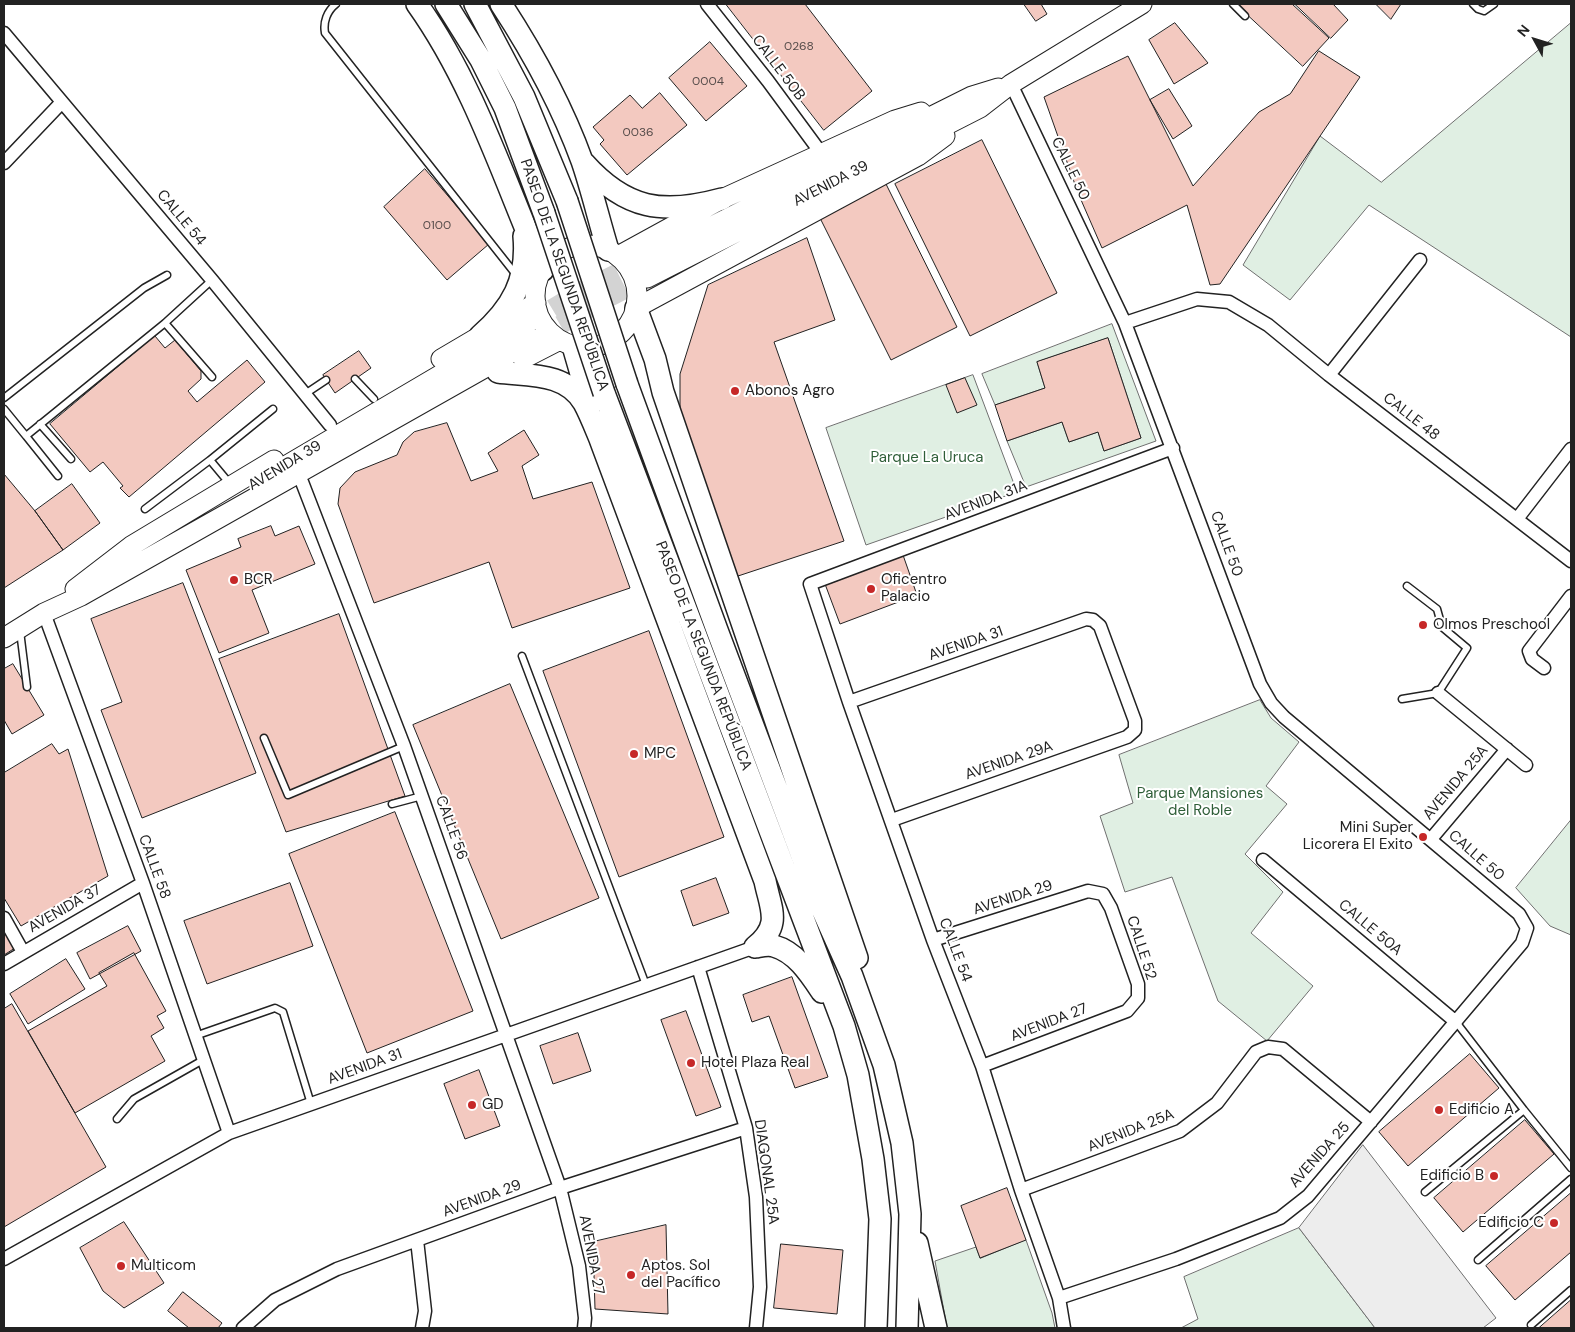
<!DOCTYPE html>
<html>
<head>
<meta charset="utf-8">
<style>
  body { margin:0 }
  #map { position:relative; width:1575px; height:1332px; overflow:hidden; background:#fff; font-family:"DM Sans",sans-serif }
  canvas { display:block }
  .frame { position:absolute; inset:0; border:5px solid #222; pointer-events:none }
  .north { position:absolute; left:1510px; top:15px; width:50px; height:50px; -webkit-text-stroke:4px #fff; paint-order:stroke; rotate:309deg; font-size:14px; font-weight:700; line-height:20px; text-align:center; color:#222 }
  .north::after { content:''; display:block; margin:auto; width:18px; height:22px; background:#222; clip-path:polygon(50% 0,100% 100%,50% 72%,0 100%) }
</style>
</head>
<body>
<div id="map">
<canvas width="1575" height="1332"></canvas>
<div class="frame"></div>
<div class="north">N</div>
</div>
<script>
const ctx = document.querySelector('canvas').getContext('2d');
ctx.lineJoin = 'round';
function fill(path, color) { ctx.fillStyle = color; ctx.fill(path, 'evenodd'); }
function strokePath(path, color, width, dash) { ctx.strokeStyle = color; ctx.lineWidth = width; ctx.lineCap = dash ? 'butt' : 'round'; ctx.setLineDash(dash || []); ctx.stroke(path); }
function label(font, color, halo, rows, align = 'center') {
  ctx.font = font + ' "DM Sans",sans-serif'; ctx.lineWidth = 4; ctx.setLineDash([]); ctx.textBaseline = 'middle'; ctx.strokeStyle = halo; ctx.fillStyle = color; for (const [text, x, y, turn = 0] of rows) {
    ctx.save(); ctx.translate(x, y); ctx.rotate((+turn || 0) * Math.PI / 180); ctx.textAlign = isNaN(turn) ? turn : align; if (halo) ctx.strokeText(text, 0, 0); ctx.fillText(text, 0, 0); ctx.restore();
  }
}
const green = new Path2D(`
  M1571,23V337L1369,205L1290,300L1243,265L1320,136L1381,182Z
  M1112,324L1156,441L1026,487L1007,441L1062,422L1069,442L1098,432L1104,451L1141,438L1108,338L1037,362L1045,388L995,405L982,374Z
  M973,375L1017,492L866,545L826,428Z
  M1260,700L1271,718L1299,742L1266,786L1287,804L1245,854L1283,892L1251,933L1313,986L1267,1041L1218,1001L1172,877L1125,892L1100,816L1133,803L1119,755Z
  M1571,820V935L1550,926L1516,888Z
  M1299,1228L1375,1328H1181L1198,1319L1184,1277Z
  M1026,1240L1052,1313L1055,1328H947L935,1261L976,1247L980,1258Z`);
fill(green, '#e0efe3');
strokePath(green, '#6f6f6f', 1);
const parking = new Path2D(`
  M1363,1145L1496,1318L1483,1328H1375L1299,1228Z`);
fill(parking, '#ededed');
strokePath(parking, '#6f6f6f', 1);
const building = new Path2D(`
  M726,4H805L872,91L824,130Z
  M1024,4H1041L1047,14L1036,21Z
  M1236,4H1292L1329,38L1303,66Z
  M1295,4H1333L1348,20L1331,38Z
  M1376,4H1401L1391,19Z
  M1175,23L1208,63L1174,84L1149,40Z
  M710,42L747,86L706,121L669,78Z
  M1319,51L1360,77L1220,284L1210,285L1187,205L1102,248L1078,193L1044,97L1128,56L1193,186L1259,112L1290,94Z
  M1169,89L1192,126L1173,139L1150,100Z
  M660,93L687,125L627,175L600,144L604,140L593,127L630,95L642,108Z
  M982,140L1057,293L970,336L895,184Z
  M425,169L489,244L447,280L384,207Z
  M886,184L957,327L891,360L820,218Z
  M807,238L835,320L774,342L844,541L735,577L680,408V374L708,285Z
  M155,336L165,348L175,340L201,371V379L188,391L197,402L247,360L265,382L129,497L120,488L123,486L103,462L90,472L50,424Z
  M1108,338L1141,438L1104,451L1098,432L1069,442L1062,422L1007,441L995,405L1045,388L1037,362Z
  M359,351L371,368L335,393L323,375Z
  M965,378L977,405L957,413L946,385Z
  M447,423L471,481L498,471L488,453L524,430L539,455L522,466L533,499L592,482L630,588L512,628L489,562L374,603L338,504L340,488L355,472L397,455L403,442L414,432Z
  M4,474L35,511L63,550L4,588Z
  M72,484L100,523L63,550L35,511Z
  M271,526L275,536L299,526L315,564L252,590L269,633L219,653L186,570L241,547L238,539Z
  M903,555L917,595L840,624L825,584Z
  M183,583L256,773L142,818L101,710L122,702L91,619Z
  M339,614L405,796L286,832L219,659Z
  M649,631L724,837L619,877L543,671Z
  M13,664L44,715L12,734L4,720V669Z
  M510,684L599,898L501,939L413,725Z
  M52,744L59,754L68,749L108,876L21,926L4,898V773Z
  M395,812L473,1011L367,1053L289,854Z
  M716,878L729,913L693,926L681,891Z
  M290,883L313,946L207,984L184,921Z
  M128,926L141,951L90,979L77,953Z
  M4,929L15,948L4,955Z
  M134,953L166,1011L157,1016L164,1028L151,1036L165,1061L75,1113L28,1031L107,986L99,973Z
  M66,959L85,989L28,1024L10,994Z
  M792,977L828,1077L795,1088L769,1016L752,1022L743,995Z
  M12,1004L106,1167L4,1227V1009Z
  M686,1011L721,1107L696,1116L661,1020Z
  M578,1033L591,1071L553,1084L540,1046Z
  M1470,1054L1499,1088L1408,1166L1379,1132Z
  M479,1070L500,1126L465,1139L444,1084Z
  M1525,1120L1554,1154L1463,1232L1434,1198Z
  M1007,1188L1026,1240L980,1258L961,1206Z
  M1571,1193V1252L1515,1300L1486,1266Z
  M124,1222L164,1283L124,1308L103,1291L80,1248Z
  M666,1225L668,1314L595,1309L593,1242Z
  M781,1244L843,1250L837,1314L774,1308Z
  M183,1292L222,1323L218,1328H189L168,1311Z
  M1571,1300V1328H1539Z`);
fill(building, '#f3c9c0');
strokePath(building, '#222', 1);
strokePath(new Path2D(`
  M528,323L583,290L640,262
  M536,339L591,307L647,278`), '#d3d3d3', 19, [19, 9]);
const service = new Path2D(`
  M336,4C327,11 323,22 325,33L517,276
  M1233,4L1245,16
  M1473,4L1478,9L1484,11L1494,4
  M165,323L212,377
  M355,379L374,399
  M305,394L326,380
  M4,398L144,288L167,275
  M4,409L26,436L165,323L212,280
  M40,424L71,459
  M26,436L58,476
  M210,460L230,484
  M145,509L210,460L273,409
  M20,631L27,687
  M522,656L646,985
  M1402,699L1438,693L1467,648L1442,627L1437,609L1407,586
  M264,738L288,795L404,746
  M392,804L422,796
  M1456,1022L1524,1110L1571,1168
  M195,1036L275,1008L283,1012L311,1104
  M117,1119L134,1099L203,1060
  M1425,1192L1524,1110
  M1478,1260L1571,1179
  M1531,1325L1571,1290`);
const minor = new Path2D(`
  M707,4L768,81L821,153
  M4,33L212,280L330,425
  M1011,84L1125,323L1260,684L1271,703L1284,717L1519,914L1527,928L1522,943L1308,1196L1280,1218L1176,1259L1059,1298
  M4,163L62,102
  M1125,323L1197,299L1229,302L1268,325L1329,375L1571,561
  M1329,375L1420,260
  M302,482L404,746L560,1188L579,1266L585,1318L584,1328
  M1517,519L1571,449
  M44,613L143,883L229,1133
  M1544,668L1532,659L1529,651L1571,596
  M1438,693L1526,765
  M849,702L1086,619L1093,620L1100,626L1135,721V730L1127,737L892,820
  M1431,839L1507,749
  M1263,860L1456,1022
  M4,918L23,952
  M933,940L1088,891L1103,894L1111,908L1138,984V998L1127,1011L982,1066
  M4,964L143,883
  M698,967L746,1128L756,1197L760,1287L756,1328
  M1021,1190L1180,1131L1217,1103L1256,1052L1268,1047L1283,1049L1371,1122
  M417,1240L425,1311L422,1328
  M4,1259L229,1133L755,947
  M243,1328L275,1300L337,1269L560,1188L746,1128
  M1064,1328L1059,1298L1021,1190L982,1066L933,940L849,702L810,584L1173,448`);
const secondary = new Path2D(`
  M535 296a51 51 0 1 1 102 0a51 51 0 1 1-102 0Z
  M618,256L722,199L895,120L921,112
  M640,262L972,96L998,88
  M647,278L980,108L1011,84L1142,4
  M636,308L918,156L945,136
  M441,359L536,303
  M523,359L560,340
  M265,478L528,323
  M75,589L131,546L274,460
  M4,638L44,613L81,596L536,339`);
const trunk = new Path2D(`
  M417,4C474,84 504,180 543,270
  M446,4L481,60L505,108L544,213
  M475,4L524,97L567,201
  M501,4C533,53 562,106 582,161C592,190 599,221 608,250
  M584,163C626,210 663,215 722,199
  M636,308L655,359L663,392L857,958
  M480,336C512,308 528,280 524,236
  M573,346L590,405
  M498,372C528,376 566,372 584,403C590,414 595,427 600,439L765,881C771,910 782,925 755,947
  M627,384L717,630L822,909L852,976L884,1065L902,1143L910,1214L907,1328
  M604,393L844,1026L858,1075L873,1159L880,1219L876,1328
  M755,947C761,946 768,944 774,946C796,952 810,974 822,992
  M917,1243L936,1328`);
strokePath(service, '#222', 9);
strokePath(minor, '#222', 15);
strokePath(secondary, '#222', 21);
strokePath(trunk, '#222', 24);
strokePath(service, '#fff', 6);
strokePath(minor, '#fff', 12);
strokePath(secondary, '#fff', 19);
strokePath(trunk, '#fff', 21);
const trunkBridge = new Path2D(`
  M567,201L627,384
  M544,213L604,393`);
strokePath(trunkBridge, '#222', 24, []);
strokePath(trunkBridge, '#fff', 21);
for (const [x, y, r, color] of [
  [735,391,5,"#c62828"],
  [234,580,5,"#c62828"],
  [871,589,5,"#c62828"],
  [1423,625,5,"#c62828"],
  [634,754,5,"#c62828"],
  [1423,837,5,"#c62828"],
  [691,1063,5,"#c62828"],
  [472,1105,5,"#c62828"],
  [1439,1110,5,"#c62828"],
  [1494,1176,5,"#c62828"],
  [1554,1223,5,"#c62828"],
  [121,1266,5,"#c62828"],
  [631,1275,5,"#c62828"]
]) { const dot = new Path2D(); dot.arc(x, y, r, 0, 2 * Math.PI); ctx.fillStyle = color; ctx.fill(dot); strokePath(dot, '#fff', 2); }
label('12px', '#564c4a', null, [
  ["0268",799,47],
  ["0004",708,82],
  ["0036",638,133],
  ["0100",437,226]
]);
label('15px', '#222', '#fff', [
  ["CALLE 50B",778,68,53],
  ["CALLE 50",1070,169,64],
  ["AVENIDA 39",831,184,-27],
  ["CALLE 54",181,218,50],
  ["PASEO DE LA SEGUNDA REPÚBLICA",564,275,71],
  ["CALLE 48",1411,417,38],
  ["AVENIDA 39",285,466,-31],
  ["AVENIDA 31A",986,501,-21],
  ["CALLE 50",1226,544,70],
  ["AVENIDA 31",966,644,-19],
  ["PASEO DE LA SEGUNDA REPÚBLICA",703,656,69],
  ["AVENIDA 29A",1009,761,-19],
  ["AVENIDA 25A",1456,783,-50],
  ["CALLE 56",451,828,70],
  ["CALLE 50",1476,856,41],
  ["CALLE 58",154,867,70],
  ["AVENIDA 29",1013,898,-18],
  ["AVENIDA 37",65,909,-30],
  ["CALLE 50A",1370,928,40],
  ["CALLE 52",1141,948,72],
  ["CALLE 54",955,950,69],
  ["AVENIDA 27",1049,1023,-21],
  ["AVENIDA 31",365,1067,-20],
  ["AVENIDA 25A",1131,1131,-22],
  ["AVENIDA 25",1320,1155,-48],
  ["DIAGONAL 25A",766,1172,82],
  ["AVENIDA 29",482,1199,-20],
  ["AVENIDA 27",591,1255,79]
]);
label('15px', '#222', '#fff', [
  ["Abonos Agro",745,391],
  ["BCR",244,580],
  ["Oficentro",881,580],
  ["Palacio",881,597],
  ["Olmos Preschool",1433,625],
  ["MPC",644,754],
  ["Mini Super",1413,828,"right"],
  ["Licorera El Exito",1413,845,"right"],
  ["Hotel Plaza Real",701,1063],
  ["GD",482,1105],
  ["Edificio A",1449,1110],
  ["Edificio B",1484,1176,"right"],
  ["Edificio C",1544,1223,"right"],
  ["Multicom",131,1266],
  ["Aptos. Sol",641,1266],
  ["del Pacífico",641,1283]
], 'left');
label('15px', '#2f5e38', '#fff', [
  ["Parque La Uruca",927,458],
  ["Parque Mansiones",1200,794],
  ["del Roble",1200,811]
]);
</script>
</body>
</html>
